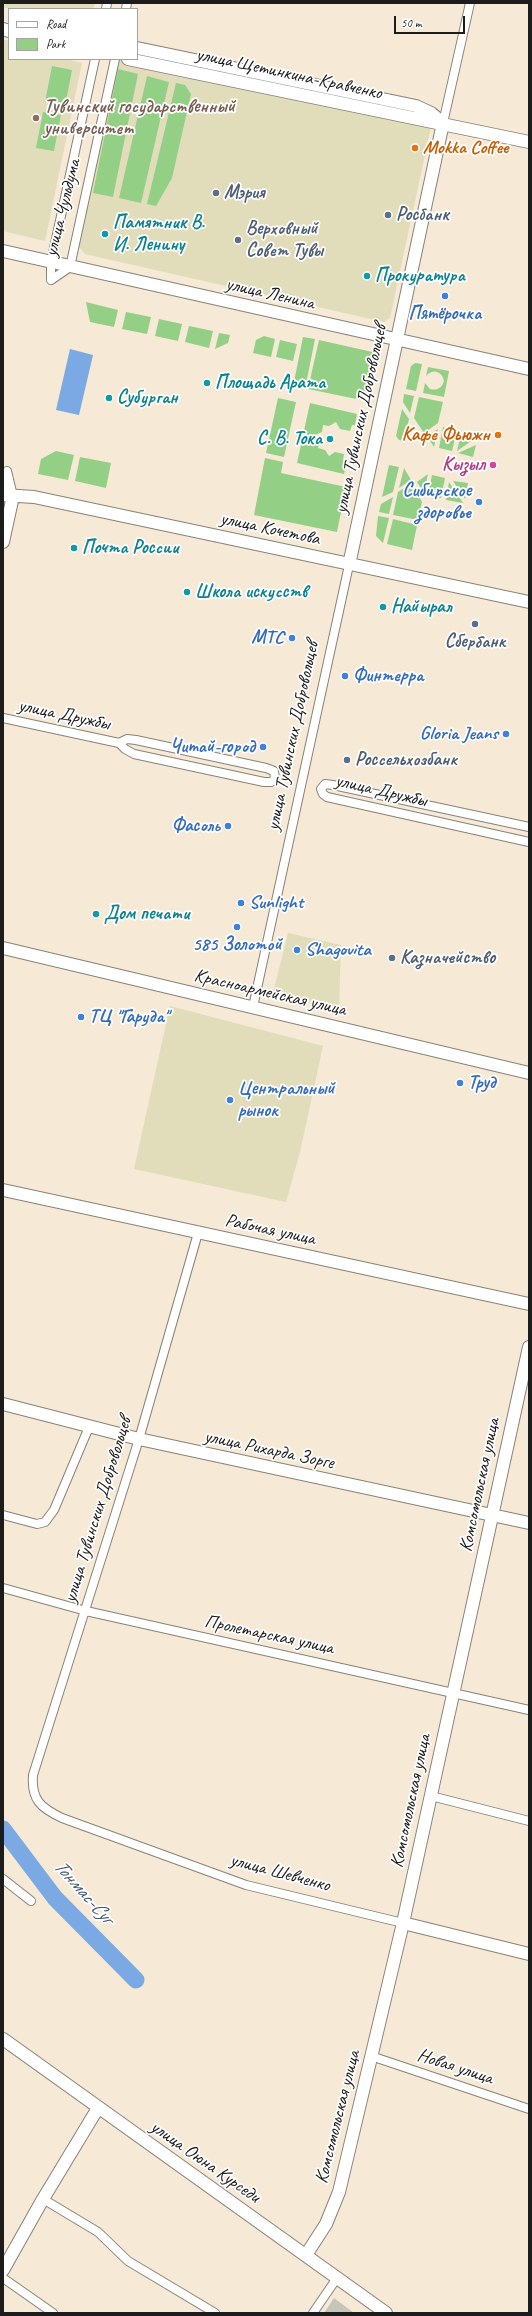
<!DOCTYPE html>
<html>
<head>
<meta charset="utf-8">
<style>
  body { margin:0 }
  #map { position:relative; width:532px; height:2316px; overflow:hidden; background:#f6e9d5; font-family:Caveat,sans-serif }
  canvas { display:block }
  .frame { position:absolute; inset:0; border:4px solid #1c1c1c; pointer-events:none }
  .legend { position:absolute; left:8px; top:8px; width:130px; height:52px; box-sizing:border-box; background:#fff; border:1px solid #a4a4a4; margin:0; padding:5px 7px; list-style:none; font-size:12px; color:#1c1c1c }
  .legend li { display:flex; align-items:center; gap:8px; height:20px }
  .legend b { width:20px; border:1px solid #a4a4a4 }
  .scale { position:absolute; left:394px; top:16px; width:71px; height:18px; box-sizing:border-box; border:2px solid #1c1c1c; border-top:0; padding-left:5px; font-size:12px; line-height:14px; white-space:nowrap; color:#1c1c1c; -webkit-text-stroke:3px #fff; paint-order:stroke }
</style>
</head>
<body>
<div id="map">
<canvas width="532" height="2316"></canvas>
<div class="frame"></div>
<ul class="legend">
<li><b style="height:5px;background:#fff"></b>Road</li>
<li><b style="height:11px;background:#93d085"></b>Park</li>
</ul>
<div class="scale">50 m</div>
</div>
<script>
const ctx = document.querySelector('canvas').getContext('2d');
ctx.lineJoin = 'round';
function fill(path, color) { ctx.fillStyle = color; ctx.fill(path, 'evenodd'); }
function strokePath(path, color, width, dash) { ctx.strokeStyle = color; ctx.lineWidth = width; ctx.lineCap = dash ? 'butt' : 'round'; ctx.setLineDash(dash || []); ctx.stroke(path); }
function label(font, color, halo, rows, align = 'center') {
  ctx.font = font + ' Caveat,sans-serif'; ctx.lineWidth = 3.5; ctx.setLineDash([]); ctx.textBaseline = 'middle'; ctx.strokeStyle = halo; ctx.fillStyle = color; for (const [text, x, y, turn = 0] of rows) {
    ctx.save(); ctx.translate(x, y); ctx.rotate((+turn || 0) * Math.PI / 180); ctx.textAlign = isNaN(turn) ? turn : align; if (halo) ctx.strokeText(text, 0, 0); ctx.fillText(text, 0, 0); ctx.restore();
  }
}
fill(new Path2D(`
  M3,3H95L93,9H11L3,7Z
  M3,39L9,41V59H66L82,63L45,241L3,231Z
  M117,59L432,122L390,318L384,322L85,254L78,246Z
  M288,933L341,945L339,1008L273,993Z
  M170,1006L323,1046L300,1152L286,1202L134,1169Z`), '#e1dcba');
fill(new Path2D(`
  M334,2298L354,2313H324Z`), '#c5c5b8');
fill(new Path2D(`
  M52,66L72,70L65,106L45,102Z
  M118,69L138,74L113,197L93,193Z
  M147,76L169,82L141,203L119,198Z
  M176,83L185,85L191,94L172,178L156,206L147,204Z
  M43,112L61,115L54,151L36,148Z
  M86,302L118,310L114,327L90,322Z
  M126,312L151,317L147,334L122,329Z
  M159,319L182,324L178,341L155,336Z
  M189,326L213,331L209,348L185,342Z
  M219,333L230,335L228,343L215,349Z
  M264,336L275,339L271,357L253,353L256,340Z
  M303,337L315,339L305,389L293,387Z
  M280,340L297,344L293,361L276,357Z
  M319,340L377,353L366,401L308,389Z
  M415,363L422,364L416,391L406,389L411,366Z
  M428,367L449,371L444,397L423,393L425,383L430,389C437,391 442,388 444,381C442,371 433,368 426,376Z
  M404,394L414,396L410,413L403,402Z
  M419,397L443,402L438,423L424,433L414,418Z
  M278,398L296,402L284,457L266,453Z
  M310,403L357,414L355,425H352L350,431L340,429L336,422L329,426L323,425L322,432L315,435L320,442L318,448L325,450L329,456L335,452L344,454L343,460L347,461L344,474L297,463Z
  M402,409L409,419L404,441L399,440L396,436Z
  M443,427L457,430L452,451L439,448Z
  M438,429L434,447L427,436Z
  M461,434L477,437L457,451Z
  M476,445L473,457L458,453Z
  M56,451L74,455L68,480L38,474L41,459Z
  M80,457L111,463L106,488L75,481Z
  M265,458L283,462L281,473L346,487L337,532L254,515Z
  M389,465L399,467L393,492L382,497Z
  M404,468L411,480L399,488Z
  M428,474L424,493L417,482Z
  M432,475L445,478L441,498L428,496Z
  M453,481L468,483L465,499Z
  M449,482L463,503L446,500Z
  M412,483L422,502L418,520L393,515L398,492Z
  M393,497L389,514L379,512L381,504Z
  M378,516L389,518L383,543L376,536Z
  M393,519L417,525L412,550L387,544Z`), '#93d085');
fill(new Path2D(`
  M70,349L93,355L79,415L56,410Z`), '#7aa9e4');
strokePath(new Path2D(`
  M3,1829L55,1898L136,1980`), '#7aa9e4', 17);
const street = new Path2D(`
  M106,9L107,3
  M126,9L127,3
  M443,123L470,3
  M51,280L70,267L115,59
  M51,280V262L95,59
  M7,471L13,496
  M3,490L6,474
  M3,718L119,743L127,739L136,740L266,768L274,771L275,779L271,782H264L134,754L125,749L119,743
  M529,827L333,785L325,784L321,789L323,794L327,797L529,842
  M253,1007L349,565
  M198,1233L139,1439L33,1775C31,1800 41,1808 62,1818L246,1885L403,1923
  M3,1515L37,1524L45,1522L54,1510L89,1427
  M3,1588L86,1611L529,1710
  M431,1796L529,1821
  M3,1879L31,1901
  M371,2056L529,2109
  M43,2199L98,2232L128,2261L215,2313
  M3,2278L53,2313
  M313,2313L337,2278`);
const secondary = new Path2D(`
  M3,29L9,31
  M137,48L416,106L431,113L443,123
  M128,59L529,142
  M3,251L529,369
  M3,495L34,497L529,602
  M3,542L13,496
  M349,565L443,123
  M3,948L529,1073
  M3,1190L529,1304
  M3,1404L139,1439L529,1523
  M403,1923L529,1954
  M3,2039L386,2313
  M306,2255L326,2224L339,2192L403,1923L529,1347
  M3,2270L43,2199L98,2108`);
strokePath(street, '#898278', 10);
strokePath(secondary, '#898278', 14);
strokePath(street, '#fff', 8);
strokePath(secondary, '#fff', 12);
for (const [x, y, r, color] of [
  [36,118,4,"#8d6e63"],
  [415,148,4,"#e8710a"],
  [216,193,4,"#5c6f8a"],
  [388,215,4,"#5c6f8a"],
  [105,234,4,"#0f9aa8"],
  [238,240,4,"#5c6f8a"],
  [367,276,4,"#0f9aa8"],
  [445,296,4,"#3f7fe0"],
  [207,383,4,"#0f9aa8"],
  [109,398,4,"#0f9aa8"],
  [498,435,4,"#e8710a"],
  [330,439,4,"#0f9aa8"],
  [493,465,4,"#d1479c"],
  [479,502,4,"#3f7fe0"],
  [74,548,4,"#0f9aa8"],
  [187,592,4,"#0f9aa8"],
  [383,607,4,"#0f9aa8"],
  [475,624,4,"#5c6f8a"],
  [292,638,4,"#3f7fe0"],
  [345,676,4,"#3f7fe0"],
  [506,734,4,"#3f7fe0"],
  [263,747,4,"#3f7fe0"],
  [347,760,4,"#5c6f8a"],
  [228,826,4,"#3f7fe0"],
  [241,903,4,"#3f7fe0"],
  [96,914,4,"#0f9aa8"],
  [237,927,4,"#3f7fe0"],
  [297,950,4,"#3f7fe0"],
  [392,958,4,"#5c6f8a"],
  [81,1017,4,"#3f7fe0"],
  [460,1083,4,"#3f7fe0"],
  [230,1100,4,"#3f7fe0"]
]) { const dot = new Path2D(); dot.arc(x, y, r, 0, 2 * Math.PI); ctx.fillStyle = color; ctx.fill(dot); strokePath(dot, '#fff', 1.5); }
label('19px', '#1c1c1c', '#fff', [
  ["улица Щетинкина-Кравченко",289,74,12],
  ["улица Чульдума",63,208,-76],
  ["улица Ленина",270,294,13],
  ["улица Тувинских Добровольцев",361,419,-78],
  ["улица Кочетова",270,529,12],
  ["улица Дружбы",64,715,12],
  ["улица Тувинских Добровольцев",293,736,-78],
  ["улица Дружбы",381,791,13],
  ["Красноармейская улица",270,993,13],
  ["Рабочая улица",270,1230,12],
  ["улица Рихарда Зорге",269,1450,12],
  ["Комсомольская улица",480,1485,-78],
  ["улица Тувинских Добровольцев",98,1510,-73],
  ["Пролетарская улица",269,1635,12],
  ["Комсомольская улица",411,1801,-78],
  ["улица Шевченко",280,1873,15],
  ["Новая улица",455,2067,18],
  ["Комсомольская улица",338,2117,-76],
  ["улица Оюна Курседи",205,2162,35]
]);
label('bold 19px', '#785e54', '#fff', [
  ["Тувинский государственный",44,107],
  ["университет",44,129]
], 'left');
label('bold 19px', '#c56008', '#fff', [
  ["Mokka Coffee",423,148],
  ["Кафе Фьюжн",490,435,"right"]
], 'left');
label('bold 19px', '#4e5e75', '#fff', [
  ["Мэрия",224,193],
  ["Росбанк",396,215],
  ["Верховный",246,229],
  ["Совет Тувы",246,251],
  ["Сбербанк",475,642,"center"],
  ["Россельхозбанк",355,760],
  ["Казначейство",400,958]
], 'left');
label('bold 19px', '#0d838f', '#fff', [
  ["Памятник В.",113,223],
  ["И. Ленину",113,245],
  ["Прокуратура",375,276],
  ["Площадь Арата",215,383],
  ["Субурган",117,398],
  ["С. В. Тока",322,439,"right"],
  ["Почта России",82,548],
  ["Школа искусств",195,592],
  ["Найырал",391,607],
  ["Дом печати",104,914]
], 'left');
label('bold 19px', '#366cbe', '#fff', [
  ["Пятёрочка",445,314,"center"],
  ["Сибирское",471,491,"right"],
  ["здоровье",471,513,"right"],
  ["МТС",284,638,"right"],
  ["Финтерра",353,676],
  ["Gloria Jeans",498,734,"right"],
  ["Читай-город",255,747,"right"],
  ["Фасоль",220,826,"right"],
  ["Sunlight",249,903],
  ["585 Золотой",237,945,"center"],
  ["Shagovita",305,950],
  ["ТЦ \"Гаруда\"",89,1017],
  ["Труд",468,1083],
  ["Центральный",238,1089],
  ["рынок",238,1111]
], 'left');
label('bold 19px', '#b23c85', '#fff', [
  ["Кызыл",485,465]
], 'right');
label('italic 20px', '#465b76', '#fff', [
  ["Тонмас-Суг",83,1892,48]
]);
</script>
</body>
</html>
